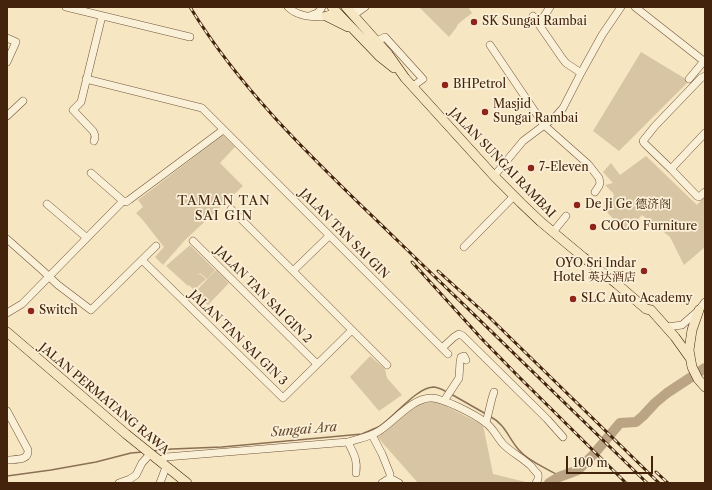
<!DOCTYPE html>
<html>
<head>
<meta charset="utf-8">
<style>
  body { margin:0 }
  #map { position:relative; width:712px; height:490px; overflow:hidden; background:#f7e6c2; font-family:"Libre Caslon Text",serif }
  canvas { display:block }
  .frame { position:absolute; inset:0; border:8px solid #43230c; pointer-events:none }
  .scale { position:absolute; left:566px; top:456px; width:87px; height:18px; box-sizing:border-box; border:2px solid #43230c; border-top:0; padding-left:5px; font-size:12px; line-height:14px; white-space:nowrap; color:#43230c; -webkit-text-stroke:3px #faefd7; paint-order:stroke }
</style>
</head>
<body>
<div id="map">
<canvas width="712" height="490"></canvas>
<div class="frame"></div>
<div class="scale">100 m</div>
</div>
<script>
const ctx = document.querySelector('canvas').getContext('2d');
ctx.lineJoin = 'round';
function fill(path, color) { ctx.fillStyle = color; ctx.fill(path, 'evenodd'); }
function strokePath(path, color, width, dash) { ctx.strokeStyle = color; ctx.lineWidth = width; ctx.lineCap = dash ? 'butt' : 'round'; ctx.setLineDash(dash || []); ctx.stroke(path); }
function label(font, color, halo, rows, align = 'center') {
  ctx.font = font + ' "Libre Caslon Text","Noto Serif SC",serif'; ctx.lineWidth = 3.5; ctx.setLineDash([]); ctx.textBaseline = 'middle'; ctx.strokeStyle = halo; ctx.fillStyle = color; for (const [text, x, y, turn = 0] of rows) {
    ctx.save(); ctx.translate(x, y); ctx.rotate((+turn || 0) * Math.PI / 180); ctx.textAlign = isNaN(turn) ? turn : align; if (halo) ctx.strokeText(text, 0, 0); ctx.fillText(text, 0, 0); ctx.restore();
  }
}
fill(new Path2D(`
  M419,7H468L472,13L458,24L456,28L449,37Z
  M641,52L689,81L619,151L593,131Z
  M223,135L235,147L220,163L243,186L185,240L163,265L155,257L164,247L142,219L136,213L143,207L138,200Z
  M646,156L697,205L705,196V247L684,265L670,237L642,215L626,232L603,208L614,196L613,193L605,185L613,183L603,172L611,163L620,175Z
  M190,245L215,270L207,279L200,273L198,275L200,274L206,279L194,290L189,285L188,286L166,266Z
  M216,270L229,283L208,305L195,292Z
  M370,356L385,369L387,378L402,395L379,411L350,377Z
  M436,401L483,425L493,474L526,482L418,483L373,432L397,421L416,405Z`), '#d8c5a3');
strokePath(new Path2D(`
  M451,394L486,414
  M491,417C505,424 509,439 519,450C528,461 544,467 556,474L559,477
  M152,451L172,449L222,447L362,434C368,431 375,429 380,426C394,417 416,388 433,387C438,387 443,390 447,392
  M7,476L51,470L96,462L131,453L143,452`), '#8a7054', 1.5);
strokePath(new Path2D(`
  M549,483L559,477L578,470L593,455L620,423L636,422L643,416L655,403L667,393L705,368`), '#baa484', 10);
const minor = new Path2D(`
  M66,7L190,37
  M288,7C297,16 310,17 322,17L326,16L330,14
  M354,7L358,12L365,7
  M635,7L705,62
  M312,15C316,14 320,12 322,7
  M533,16L562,58L566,63L581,73
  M539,24L550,7
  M7,38L16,42L7,62
  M379,40L385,37L423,79L413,86
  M490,45L544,125L588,164L599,178L600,183L599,186L595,192
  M705,76L701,78L655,126L643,141L644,143L671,169L697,196L699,197L705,192
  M86,79L202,108L448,354
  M689,79L704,61
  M7,116L23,101
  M94,141C96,137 95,134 93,131L73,110L81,102L102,16
  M671,169L705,133
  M91,173L123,201
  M494,176L523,141L555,117L563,108L581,73L602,35L621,7
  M47,204L87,238
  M231,209L387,365
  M553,232L566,216
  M7,239L42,270L58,285L91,310L156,246
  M193,241L317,364
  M464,247L514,196
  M142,260L283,398L352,330
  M293,271L329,236
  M7,313L22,304L28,298L123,201L126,202L129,200L223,130
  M667,327L682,325L699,310L705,302
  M442,348L454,337L459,334L463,336L547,419L563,437
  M444,401L459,378L460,362L461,357L464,356L466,360
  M7,411L28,450C29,461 16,459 7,460
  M486,423L492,398L494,392
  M372,435L382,454L390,474V478L382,483
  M348,442C353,453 358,459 356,473
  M159,461L166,457L348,442C358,439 370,437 379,431C395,421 411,399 430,398C442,397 476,415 486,423C493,428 497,437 503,444C512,453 523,458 532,467C533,469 536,472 538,474C539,478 538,480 536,483
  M390,478L399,483
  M119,483L130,479L136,475L142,463L150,454
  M160,483L166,467`);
const major = new Path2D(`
  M332,7L379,56L394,68
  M346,7L388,54L405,78L494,176L521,203L541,222L583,257L617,284L646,309L651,310L675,337L690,358
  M326,16L348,27
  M699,310L692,330L689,350L692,367L698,379L705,387
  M7,332L126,434L187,483`);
strokePath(minor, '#70543a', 8);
strokePath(major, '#43230c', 10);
strokePath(minor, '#faefd7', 7);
strokePath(major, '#f7e6c2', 9);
const rail = new Path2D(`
  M190,7C245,97 324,169 399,242C482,322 564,402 647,483
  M412,262L481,338L517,375L626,483
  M438,271L489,317L659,483
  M656,472L668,483`);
strokePath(rail, '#43230c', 3);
strokePath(rail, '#faefd7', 1.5, [4.5]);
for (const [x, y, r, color] of [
  [474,22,4,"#8f2418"],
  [445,85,4,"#8f2418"],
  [485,112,4,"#8f2418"],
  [531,168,4,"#8f2418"],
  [577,205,4,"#8f2418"],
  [593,227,4,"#8f2418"],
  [644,271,4,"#8f2418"],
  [573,299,4,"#8f2418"],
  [31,311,4,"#8f2418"]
]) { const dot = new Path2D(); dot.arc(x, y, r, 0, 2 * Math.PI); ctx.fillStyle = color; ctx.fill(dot); strokePath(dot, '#faefd7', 1.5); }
label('12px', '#43230c', '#faefd7', [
  ["SK Sungai Rambai",482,22],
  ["BHPetrol",453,85],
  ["Masjid",493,105],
  ["Sungai Rambai",493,119],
  ["7-Eleven",539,168],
  ["De Ji Ge 德济阁",585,205],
  ["COCO Furniture",601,227],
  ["OYO Sri Indar",636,264,"right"],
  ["Hotel 英达酒店",636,278,"right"],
  ["SLC Auto Academy",581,299],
  ["Switch",39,311]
], 'left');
label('12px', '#43230c', '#faefd7', [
  ["JALAN SUNGAI RAMBAI",502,163,46],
  ["JALAN TAN SAI GIN",344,234,45],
  ["JALAN TAN SAI GIN 2",263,295,45],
  ["JALAN TAN SAI GIN 3",238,338,44],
  ["JALAN PERMATANG RAWA",104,399,40]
]);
ctx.letterSpacing = '1px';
label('13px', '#43230c', '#faefd7', [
  ["TAMAN TAN",224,201],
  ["SAI GIN",224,216]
]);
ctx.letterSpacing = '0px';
label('italic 13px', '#674a30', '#faefd7', [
  ["Sungai Ara",304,430,-5]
]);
</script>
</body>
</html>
